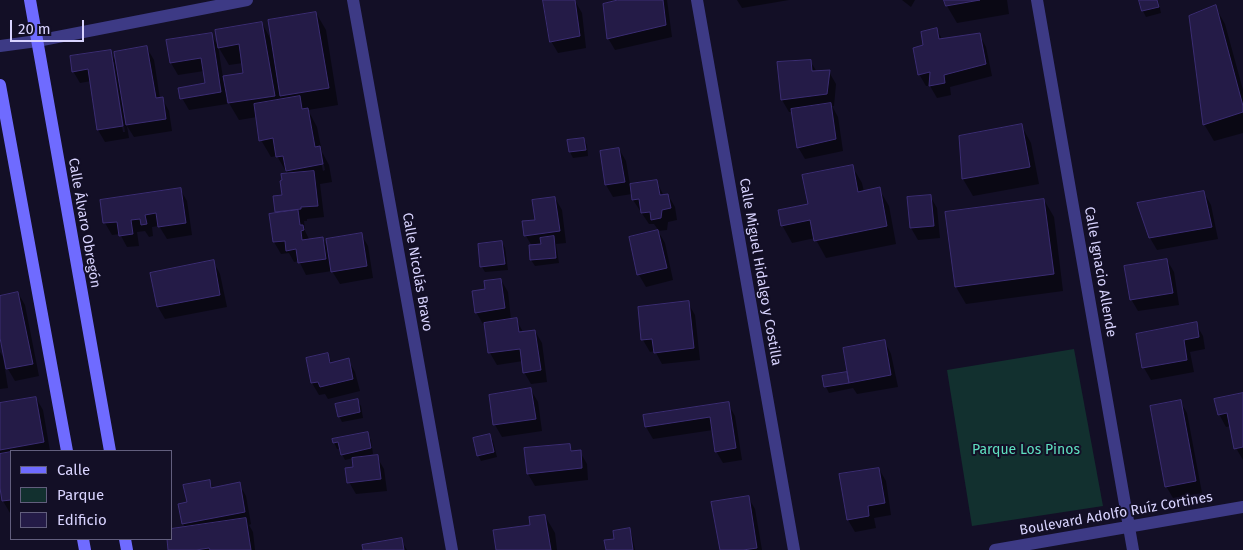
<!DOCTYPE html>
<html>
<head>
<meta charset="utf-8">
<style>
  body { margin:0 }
  #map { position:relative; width:1243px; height:550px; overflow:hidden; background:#130f26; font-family:"Fira Sans",sans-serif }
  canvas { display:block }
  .legend { position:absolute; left:10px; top:450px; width:162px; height:90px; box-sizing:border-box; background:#130f26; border:1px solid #625e7d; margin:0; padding:6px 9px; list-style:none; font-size:15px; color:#d9d4ff }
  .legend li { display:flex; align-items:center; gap:10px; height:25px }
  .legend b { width:25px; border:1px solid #625e7d }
  .scale { position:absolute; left:10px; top:20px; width:74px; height:22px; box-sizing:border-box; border:2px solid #d9d4ff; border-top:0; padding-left:6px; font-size:15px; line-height:18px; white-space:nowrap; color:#d9d4ff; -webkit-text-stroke:4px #130f26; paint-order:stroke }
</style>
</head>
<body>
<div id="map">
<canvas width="1243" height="550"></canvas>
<ul class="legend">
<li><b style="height:6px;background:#6f6bff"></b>Calle</li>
<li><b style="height:14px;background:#12302f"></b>Parque</li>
<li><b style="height:14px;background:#241b47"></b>Edificio</li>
</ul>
<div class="scale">20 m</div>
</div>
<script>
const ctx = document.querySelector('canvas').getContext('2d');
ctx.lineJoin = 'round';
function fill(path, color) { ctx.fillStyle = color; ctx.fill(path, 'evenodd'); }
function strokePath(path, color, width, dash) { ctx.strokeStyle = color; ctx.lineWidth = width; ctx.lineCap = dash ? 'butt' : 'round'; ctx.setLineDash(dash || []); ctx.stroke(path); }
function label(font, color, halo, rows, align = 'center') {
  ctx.font = font + ' "Fira Sans",sans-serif'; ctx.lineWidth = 4; ctx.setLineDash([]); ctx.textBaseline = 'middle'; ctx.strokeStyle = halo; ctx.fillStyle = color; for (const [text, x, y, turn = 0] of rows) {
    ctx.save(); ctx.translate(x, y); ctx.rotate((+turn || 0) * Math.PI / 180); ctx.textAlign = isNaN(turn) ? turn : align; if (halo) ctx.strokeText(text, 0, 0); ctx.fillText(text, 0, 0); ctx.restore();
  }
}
fill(new Path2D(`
  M1074,349L1103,506L972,526L947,370Z`), '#12302f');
fill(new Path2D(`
  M544,0L575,1L582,13L586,48L558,53L551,41Z
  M620,0H667L672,37L615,50L608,38Z
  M737,0H789L742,8Z
  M902,0H915L911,7Z
  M946,0H1007L1009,14L957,23L947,6Z
  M1140,0H1158L1161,13L1146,17L1143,11Z
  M1215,7L1225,24L1243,90V133L1214,141L1204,124Z
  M316,13L326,30L338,105L308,110L317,127L322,152L329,165L332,182L320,184L324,217L307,219V221H304L305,231L310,241L323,239L329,249L361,234L368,246L373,278L340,284L332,271L306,275L299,261L294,262L289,253L281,254L274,242L277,214L276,212L283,196L288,175L277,156L271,157L261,140L257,117L239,120L226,98L227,104L189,110L182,98L206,84L204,71L178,75L171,63L167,41L211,34L218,46L223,78L244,74L243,63L229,65L219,48L262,23L272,42ZM320,157L323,160L325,170L323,171Z
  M937,30L942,39L979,34L986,47L992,76L950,87L951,95L937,98L930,86H926L919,74L925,46Z
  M147,48L154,60L160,99L162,98L169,111L172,131L134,137L127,126L129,138L105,142L98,130L91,81L80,83L73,71L110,51L116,62ZM112,62H114L125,132H123Z
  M810,61L817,72H829L836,84L834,106H832L838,117L843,151L805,159L798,147L793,112H789L782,100L778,63Z
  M1021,125L1031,143L1039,184L973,196L963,179L961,137Z
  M584,139L587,145L588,156L573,158L570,152Z
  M619,149L626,161L630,185L656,181L664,196L668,195L675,207L677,220L668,222L667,230L658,231L665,243L673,280L646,287L639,275L630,237L659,231L654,224H649L633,200L632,194L613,197L606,185L601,152Z
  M852,166L862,183L864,192L879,189L889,206L896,244L826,258L815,238L792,243L782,225L809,205Z
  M180,189L187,201L192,235L167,239L159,226L152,227L153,236L149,237L145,231L137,232L139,246L127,247L120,234L112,235L105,223L101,201Z
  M1204,193L1211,205L1218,239L1157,250L1150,238L1139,204Z
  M930,196L937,208L940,238L918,240L911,228Z
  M555,198L562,210L566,243L556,244L559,263L535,266L531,260L530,246H532L526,236Z
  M1044,200L1054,217L1063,291L966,304L956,287L947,213Z
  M502,242L505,248L508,270L485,272L482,267Z
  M1167,260L1174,272L1179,305L1138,311L1131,299Z
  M213,261L220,274L227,307L165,319L158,307L152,274Z
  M501,280L508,292L511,320L516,319L523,332L535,331L542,343L547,382L531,384L524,372L523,361L497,365L490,353L486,324H483L476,312L486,291Z
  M18,293L25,305L39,376L15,381L8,369L2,343L0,344V297Z
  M688,303L695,315L700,360L662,364L655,351L650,352L643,340Z
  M1196,324L1203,336L1205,349L1190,352L1194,372L1151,380L1144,368L1137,335Z
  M885,342L891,354L898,387L857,394L853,388L829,393L826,387L824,377L848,373Z
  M0,352L3,357L8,388L0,389Z
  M327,354L332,363L348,360L355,372L360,391L328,399L325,394L319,395L312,383L307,358Z
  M531,390L538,402L542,431L502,437L495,425Z
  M1243,394V460L1236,448L1231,426L1226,427L1219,414Z
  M36,398L43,410L50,451H11V513H10L3,501L0,481V405Z
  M357,401L361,406L363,418L342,422L339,416Z
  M1180,401L1187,413L1202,493L1173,498L1166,486Z
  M728,404L735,416L742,460L723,463L716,451L713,430L653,439L646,427Z
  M367,434L371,440L373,454L362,457V458L377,457L384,469L387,491L356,494L349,482L354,468L353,458L345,460L342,454L341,448L337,449L333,440Z
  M489,435L493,441L497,457L481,461L478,455Z
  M569,445L573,452H580L587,464L588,480L535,486L528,474L526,450Z
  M879,469L886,481L891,515L874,518L876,528L855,532L848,520Z
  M209,481L214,489L239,484L246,496L251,524L249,525L253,532L255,550H169L168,539H171L186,528L183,524L188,503Z
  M748,497L755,509L762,550H721Z
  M545,516L555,533L557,550H497Z
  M629,529L632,535L635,550H607L616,540Z
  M401,540L407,550H364Z`), '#0007');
const building = new Path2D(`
  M543,0H575L580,36L550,42Z
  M618,0H663L666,25L607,39L603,4Z
  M944,0H980L946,6Z
  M1139,0H1157L1159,7L1142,11Z
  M1216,5L1243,106V112L1203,125L1189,16Z
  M316,12L329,88L280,96L268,20Z
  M262,22L275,96L228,103L223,76L243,73L239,44L218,48L215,30Z
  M937,28L939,39L980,33L986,64L944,75L945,83L929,86L930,72L918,75L913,48L923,45L921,32Z
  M212,33L221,92L180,99L178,88L205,83L201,58L170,63L166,40Z
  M147,46L156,98L163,97L166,119L126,125L114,52Z
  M111,50L123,126L97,130L88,69L72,72L70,56Z
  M811,60L812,71L830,70L827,94L781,100L777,62Z
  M300,96L302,109L308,108L315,147L320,146L323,164L286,171L283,156L276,157L273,138L259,141L254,104Z
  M831,103L836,139L797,148L791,109Z
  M1022,124L1030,167L962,179L959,136Z
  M584,138L586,150L569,152L567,140Z
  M619,148L625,182L605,185L600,151Z
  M853,165L858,192L880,187L887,226L814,241L810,220L781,226L778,210L808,204L802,175Z
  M314,171L318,206L301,207V209L275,212L273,196L282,195L280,181L282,180L281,174Z
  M657,180L660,195L668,194L671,208L662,210L661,218L651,220L650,212L641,213L639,199L632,200L630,184Z
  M181,188L186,223L158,227L156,213L145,215L147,224L141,225L140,219L131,220L133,234L119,236L117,222L103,223L100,200Z
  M1204,191L1212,227L1149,238L1137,203Z
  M931,195L934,226L910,228L907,197Z
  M555,197L560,231L524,236L522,221L535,220L532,200Z
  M1044,199L1054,274L955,287L945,212Z
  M298,210L300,225H303L304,230L301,231L302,240L323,237L326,259L298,263L296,249L286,251L285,241L273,242L269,214Z
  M658,230L667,268L637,275L629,237Z
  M362,233L367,266L331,272L326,239Z
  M554,236L556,258L530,260L529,245L541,244L540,238Z
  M502,241L505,264L480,267L478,244Z
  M1167,259L1173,293L1130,300L1124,266Z
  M214,260L220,295L157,307L150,273Z
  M501,279L505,308L475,313L472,291L485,289L484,281Z
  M18,292L33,364L6,369L0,338V296Z
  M689,301L694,348L654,353L652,339L641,340L638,307Z
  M517,318L519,332L535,330L541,370L523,373L520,349L488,353L484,323Z
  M1197,322L1199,337L1184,340L1187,360L1142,368L1136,334Z
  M885,340L891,375L849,383L843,348Z
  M328,353L330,363L349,358L353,379L320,387L318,382L311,383L306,358Z
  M847,372L849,383L824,387L822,376Z
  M531,388L536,419L493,425L489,395Z
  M1243,393V447L1234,449L1227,413L1218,415L1214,399Z
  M36,397L44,442L0,450V403Z
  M358,399L360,412L338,417L335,404Z
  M1181,400L1196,481L1165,487L1150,406Z
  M729,402L736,448L715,452L710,417L645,427L643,415Z
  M368,432L371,448L341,455L338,442L333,443L332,439Z
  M490,434L494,452L477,456L473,438Z
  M570,444L571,451L581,450L582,468L527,474L524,448Z
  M11,452V500L2,501L0,488V454Z
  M378,455L381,479L347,483L345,468L353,467L352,458Z
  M879,468L885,503L868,506L869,516L847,520L839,474Z
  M210,480L211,488L240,482L245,512L182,524L178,504L187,502L183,485Z
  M749,496L757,548L743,550H720L711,502Z
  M545,515L551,550H496L493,530L530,525L529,517Z
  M246,518L251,550H210L209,548L196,550H168L167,539H171V529Z
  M630,528L633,550H606L604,540L614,539L613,531Z
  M402,538L404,550H363L362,545Z`);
fill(building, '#241b47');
strokePath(building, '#3b2d73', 1);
strokePath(new Path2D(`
  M353,0L452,550
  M697,0L794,550
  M1037,0L1133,550
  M0,46L37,41L247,0
  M995,550L1243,507`), '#3d3a85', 12);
strokePath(new Path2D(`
  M30,0L110,451
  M0,85L67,451
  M83,539L85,550
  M125,539L127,550`), '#6f6bff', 12);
label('14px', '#d9d4ff', '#130f26', [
  ["Calle Álvaro Obregón",84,223,80],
  ["Calle Nicolás Bravo",417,272,80],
  ["Calle Miguel Hidalgo y Costilla",760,272,80],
  ["Calle Ignacio Allende",1100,272,80],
  ["Boulevard Adolfo Ruíz Cortines",1116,514,-10]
]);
label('14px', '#5fe0c0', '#130f26', [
  ["Parque Los Pinos",1026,450]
]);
</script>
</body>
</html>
